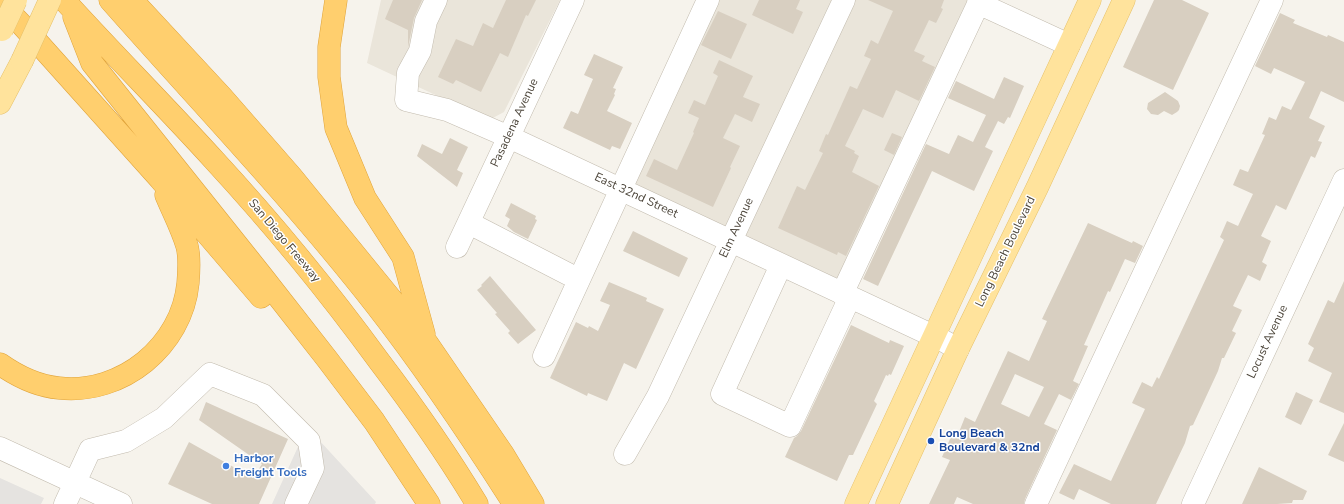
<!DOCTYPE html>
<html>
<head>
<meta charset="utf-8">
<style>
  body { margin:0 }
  canvas { display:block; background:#f6f3ec }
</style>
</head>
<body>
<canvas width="1344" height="504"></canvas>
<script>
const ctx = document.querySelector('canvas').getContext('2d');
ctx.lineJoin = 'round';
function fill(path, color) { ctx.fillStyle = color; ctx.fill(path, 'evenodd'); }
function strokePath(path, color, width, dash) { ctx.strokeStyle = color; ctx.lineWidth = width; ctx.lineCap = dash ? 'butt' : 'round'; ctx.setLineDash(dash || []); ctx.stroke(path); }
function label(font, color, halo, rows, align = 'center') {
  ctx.font = font + ' "Nunito Sans",sans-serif'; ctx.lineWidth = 3; ctx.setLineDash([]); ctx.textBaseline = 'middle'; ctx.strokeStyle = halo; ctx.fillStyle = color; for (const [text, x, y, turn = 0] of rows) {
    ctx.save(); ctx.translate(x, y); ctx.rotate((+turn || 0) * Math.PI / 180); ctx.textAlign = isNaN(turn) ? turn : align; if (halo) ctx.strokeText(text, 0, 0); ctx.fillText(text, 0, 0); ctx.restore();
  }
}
fill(new Path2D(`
  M381,0H560L504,112L489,120L367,63Z
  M705,0H976L847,283L633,183Z`), '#eae5da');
fill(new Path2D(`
  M307,427L376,502L375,504H272Z
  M0,478L44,498L41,504H0Z`), '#e5e3e0');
fill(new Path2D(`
  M393,0H422L414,18L408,47V30L385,19Z
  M506,0H536L528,16L526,15L508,57L500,53L481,92L456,80L453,84L438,77L456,39L473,46L483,23L493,28Z
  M759,0H800L796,9L803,12L793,34L752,15Z
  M868,0H944L941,8L943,9L936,23L929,20L914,51L925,56L922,61L935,67L919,101L896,90L883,118L863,109L845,146L855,151L854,153L859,156L852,172L879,186L846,256L838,252L837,255L778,228L797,186L805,190L823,153L819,151L826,134L828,135L850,86L857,89L871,59L864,56L871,40L878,44L893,11Z
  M1154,0H1182L1209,13L1173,90L1123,67Z
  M718,11L747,24L731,59L701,45Z
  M1280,13L1295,20L1293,23L1305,28L1327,37L1328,35L1344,42V102L1321,91L1309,118L1325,126L1318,141L1322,142L1315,158L1311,156L1286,210L1276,205L1261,236L1271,241L1262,262L1267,265L1260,281L1248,275L1233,306L1242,310L1232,331L1236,333L1224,358H1222L1218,371L1193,425L1190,426L1185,443L1156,504H1111L1079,489L1074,500L1059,493L1074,464L1111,481L1145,409L1132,403L1142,382L1152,387L1157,377L1159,379L1224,240L1220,237L1227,221L1238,226L1253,194L1233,185L1240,169L1248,172L1265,135L1262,134L1269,117L1276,120L1282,106L1291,110L1305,82L1274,68L1271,74L1255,66Z
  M594,54L623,67L613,88L616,89L614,94L615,95L607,111L632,123L620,149L612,146L610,150L563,128L571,111L578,114L593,79L584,75Z
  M719,60L753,76L743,97L760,104L752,122L735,114L723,138L740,146L730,167L731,168L713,207L646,176L654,159L677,170L694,133L693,132L699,118L688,113L694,100L705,105L718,76L713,73Z
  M1004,77L1024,86L1010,118L1008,117L1004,124L998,121L985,147L993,151L974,191L932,171L878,286L863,279L926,144L949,154L958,135L973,142L986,115L948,98L956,81L994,99Z
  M1165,92L1178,101L1180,106L1179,110L1177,112L1172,115L1164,111L1158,115L1151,114L1147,109L1148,103Z
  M892,133L902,137L894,155L884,150Z
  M450,138L468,147L457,170L463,173L457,187L417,156L422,144L442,154Z
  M511,203L536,216L535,219L537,220L528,239L514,232L507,226L510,219L505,216Z
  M1088,223L1132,243L1133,241L1143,246L1135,263L1125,259L1110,292L1108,291L1084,345L1088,346L1073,381L1079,384L1071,400L1059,394L1044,424L1057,430L1025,499L1024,504H973L957,497L954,504H929L950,460L942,457L954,430L959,432L965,417L975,422L1008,351L1029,361L1047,321L1042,319ZM1015,374L1044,387L1029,417L1001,404Z
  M633,231L688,258L679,277L623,251Z
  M490,276L536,330L518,344L508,333L510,331L495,314L497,313L477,290L482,286L481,285Z
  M1344,281V413L1319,402L1332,373L1308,361L1314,348L1308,344L1328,300L1334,303Z
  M609,282L647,298L646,301L664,309L636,369L624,363L607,401L588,393L587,396L550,378L576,322L588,328L589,326L598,331L610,305L600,301Z
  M851,325L889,343L890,340L904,346L891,375L889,374L888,376L886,375L874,401L877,404L853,455H849L837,481L785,457L794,438L797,436L801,431Z
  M1296,392L1313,400L1301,425L1285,417Z
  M206,402L288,439L259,504H212L168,484L189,442L253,478L262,464L199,420Z
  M1344,423V462L1328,455Z
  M1259,467L1307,491L1303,500H1293L1292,503L1277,504H1242Z`), '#d8cfc1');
const minor = new Path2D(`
  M436,0L426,21L420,51L408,73L406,100L447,110L509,137L942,340L958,349
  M978,3L1069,45
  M469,223L568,274
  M457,247L573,0
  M781,265L722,394L790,426L850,297
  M842,294L980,0
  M544,356L708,0
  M0,448L121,504
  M625,454L658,396L844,0
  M65,504L90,450L126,441L164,418L210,374L263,395L309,441L313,468L296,504
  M1036,504L1272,0
  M1193,504L1344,180`);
const major = new Path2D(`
  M0,103L22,61
  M856,504L1090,0
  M887,504L958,349L1037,188L1124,0`);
const highway = new Path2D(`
  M64,0C113,54 165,106 214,160C273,224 328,291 379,361C414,407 447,454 477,504
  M110,0C199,101 292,198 375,304C425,368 470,435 514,504
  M132,0L222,97L291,176L427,343L503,454L533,504
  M336,0L329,47V77L336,128L365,198L403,257L424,334
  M0,2L22,25L160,179L261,297
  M74,17L92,63L262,276L327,359L374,421L429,504
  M0,364C17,376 37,386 59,388C122,395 182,346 188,283C189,271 190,257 187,246C182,229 173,212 166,195`);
strokePath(minor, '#c2bbae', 23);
strokePath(major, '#e6c16a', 23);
strokePath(highway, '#e0a43c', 23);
strokePath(minor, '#fff', 22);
strokePath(major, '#ffe39c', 22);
strokePath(highway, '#ffcf6e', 22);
const majorBridge = new Path2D(`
  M2,30L16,0
  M22,61L50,0`);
strokePath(majorBridge, '#e6c16a', 23, []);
strokePath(majorBridge, '#ffe39c', 22);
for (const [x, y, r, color] of [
  [931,441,4,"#1a4fb4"],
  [226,466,4,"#3f7fe0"]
]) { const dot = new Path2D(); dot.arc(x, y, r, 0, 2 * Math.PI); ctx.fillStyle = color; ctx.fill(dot); strokePath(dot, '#fff', 1.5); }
label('12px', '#4b4439', '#fff', [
  ["Pasadena Avenue",515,123,-65],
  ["East 32nd Street",636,196,25],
  ["Elm Avenue",737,228,-65],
  ["San Diego Freeway",284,241,50],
  ["Long Beach Boulevard",1006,252,-64],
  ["Locust Avenue",1268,342,-65]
]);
label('bold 12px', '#164399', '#fff', [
  ["Long Beach",939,434],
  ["Boulevard & 32nd",939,448]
], 'left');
label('bold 12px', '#366cbe', '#fff', [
  ["Harbor",234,459],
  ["Freight Tools",234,473]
], 'left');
</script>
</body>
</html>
